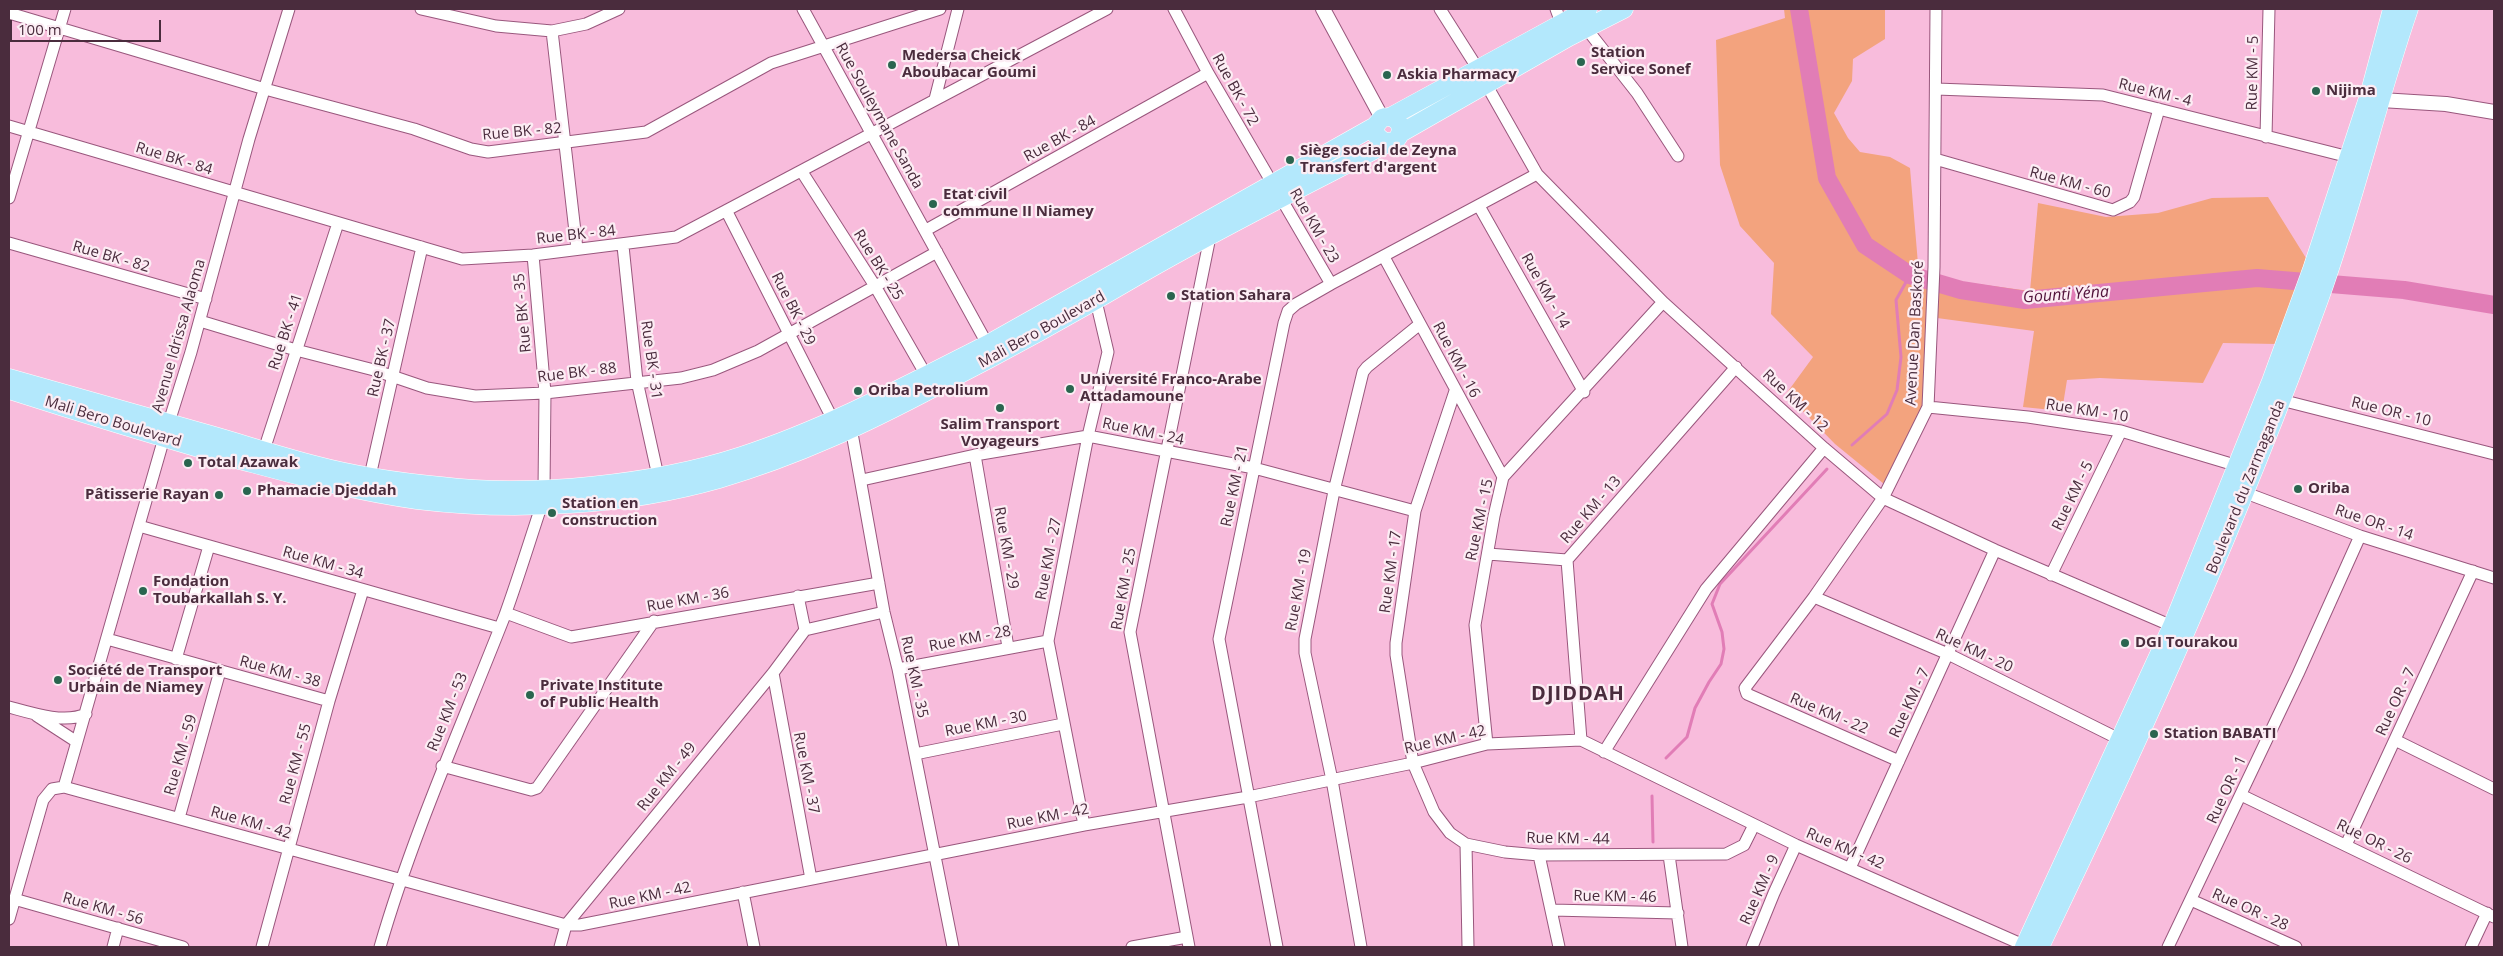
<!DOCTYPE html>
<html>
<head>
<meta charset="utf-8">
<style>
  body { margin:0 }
  #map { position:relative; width:2503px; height:956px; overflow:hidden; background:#f8bcdc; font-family:"Open Sans",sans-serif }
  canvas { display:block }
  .frame { position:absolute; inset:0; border:10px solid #4a2c3d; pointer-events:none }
  .scale { position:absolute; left:10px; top:20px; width:151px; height:22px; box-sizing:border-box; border:2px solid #4a2c3d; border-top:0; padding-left:6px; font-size:15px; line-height:18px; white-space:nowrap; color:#4a2c3d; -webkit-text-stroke:4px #fcedf4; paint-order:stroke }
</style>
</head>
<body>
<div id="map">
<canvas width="2503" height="956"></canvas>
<div class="frame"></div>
<div class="scale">100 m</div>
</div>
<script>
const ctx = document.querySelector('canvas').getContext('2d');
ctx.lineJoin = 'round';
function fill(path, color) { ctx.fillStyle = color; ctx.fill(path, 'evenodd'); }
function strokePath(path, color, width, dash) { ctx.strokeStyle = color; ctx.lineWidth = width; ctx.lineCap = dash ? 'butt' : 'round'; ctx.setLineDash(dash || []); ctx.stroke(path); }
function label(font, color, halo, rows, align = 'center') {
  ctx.font = font + ' "Open Sans",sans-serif'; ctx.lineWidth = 4.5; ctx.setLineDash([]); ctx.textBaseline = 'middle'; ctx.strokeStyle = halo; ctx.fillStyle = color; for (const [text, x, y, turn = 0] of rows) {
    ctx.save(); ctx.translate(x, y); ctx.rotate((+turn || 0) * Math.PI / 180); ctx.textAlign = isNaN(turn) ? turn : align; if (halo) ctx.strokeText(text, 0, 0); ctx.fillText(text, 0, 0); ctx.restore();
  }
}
fill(new Path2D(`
  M1784,9H1885V39L1853,59L1852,81L1834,113L1848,138L1860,152L1890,157L1910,168L1918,264L1933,278L2030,291L2038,203L2106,217L2158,213L2212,198L2268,197L2306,258L2276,344L2223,343L2203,383L2100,378L2067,380L2062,411L2023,407L2034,331L1937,318L1932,398L1884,484L1835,444L1786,394L1813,357L1771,314L1774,263L1740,226L1720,165L1716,40L1785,18Z`), '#f3a37e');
strokePath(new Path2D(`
  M1852,445L1887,414L1897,390L1901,357L1896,300L1910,275
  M1666,758L1687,737L1695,708L1709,682L1721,664L1724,649L1722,632L1712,604L1720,584L1827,469
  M1652,796L1653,842`), '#e17db6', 3);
strokePath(new Path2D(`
  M1799,9L1827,178L1865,245L1910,275L1961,290L2025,300L2257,278L2404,290L2494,305`), '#e17db6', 18);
const minor = new Path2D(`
  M421,9L496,26L552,31L586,24L619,9
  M803,9L990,349
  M1174,9L1208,73L1331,284
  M1440,9L1478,69
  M1556,9L1563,28
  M9,13L265,89L414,129L471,149L488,152L646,132L771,63L940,9
  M1586,28L1637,93L1678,156
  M552,31L577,249
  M1486,84L1537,174L1663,302L1824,448L1883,498L1995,550L2172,626
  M1936,89L2103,95L2353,158
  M935,99L958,9
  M9,126L462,259L533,255L676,237L1107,9
  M2266,137L2269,9
  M1935,159L2113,210L2130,202L2134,197L2159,109
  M802,172L875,286L926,375
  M9,198L65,9
  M1479,206L1584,392
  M727,212L833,420
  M926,230L1208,73
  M9,243L206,299
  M623,246L637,381L658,476
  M1384,257L1503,477
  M200,321L296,350L374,370L427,388L475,396L545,393L681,378L713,370L758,351L937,252
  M1455,391L1415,511L1396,643V655L1413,763L1434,812L1450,833L1466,844L1505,852L1539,855L1726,854L1744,845L1754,825
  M2281,400L2494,454
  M1928,407L2028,417L2121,431L2238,466
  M850,422L884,612L898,669L953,947
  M264,450L338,223
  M975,455L1008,647
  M370,476L422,247
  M862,480L975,455L1088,436L1254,468L1415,511
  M2246,493L2360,536L2494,578
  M139,526L499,628
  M1488,554L1567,560
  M2051,575L2121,431
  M1814,597L1948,654L2119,739
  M506,613L571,637L879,583
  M805,630L884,612
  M107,639L329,701
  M176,659L209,546
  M898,669L1048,641
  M773,673L811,879
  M9,707C31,713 64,724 86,714
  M37,716L77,742
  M1581,740L1567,560L1736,367
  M2395,740L2494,789
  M1487,744L1475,625L1494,516L1503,477L1663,302
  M1604,752L1706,589L1824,448
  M915,754L1063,724
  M1899,761L1747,694L1745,688L1814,597L1883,498L1928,407L1934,267L1936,9
  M442,766L531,790L537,788L654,621
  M64,787L164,438L191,352L249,139L289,9
  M2241,795L2494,917
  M179,818L220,671
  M1084,825L1048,641L1088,436L1108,352L1096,301
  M1466,844L1468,947
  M2346,845L2473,571
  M1539,855L1559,947
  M1669,855L1682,947
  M1850,868L1995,550
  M743,892L754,947
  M14,899L183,947
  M2191,900L2296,947
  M1552,910L1678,913
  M9,919L43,800L52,789L64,787L566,925H580L1084,825L1248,797L1413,763L1487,744L1581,740L1796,845L2028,947
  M113,947L118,928
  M262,947L329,701L363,590
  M380,947C413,833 462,725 505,615C518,579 529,543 541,507L544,489L545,393L533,255
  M560,947L566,925L773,673L805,630L798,596
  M1132,947L1187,937
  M1189,947L1130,632L1210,237
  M1277,947L1219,639L1284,323L1288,311L1296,304L1331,284L1537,174
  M1361,947L1332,780L1305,653V639L1334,491L1363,372L1367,367L1420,324
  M1752,947L1774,893L1796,845
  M2168,947L2298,674L2360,536
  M2471,947L2487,913`);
const tertiary = new Path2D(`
  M1323,9L1382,118
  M2381,100L2446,104L2494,112`);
const primary = new Path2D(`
  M1390,117L1588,9
  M1401,133L1569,37L1624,9
  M9,378C76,397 143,416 211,435C246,445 280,456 315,465C356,476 399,482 441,486C530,497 655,484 741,456C827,428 907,385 988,344L1375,126L1382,118C1398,113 1407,130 1395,141L1384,142L1376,135L1375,126
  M9,390C84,414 160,437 236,459C296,475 356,492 417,500C515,512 624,506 719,479C798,456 865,424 937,386C1006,351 1073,314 1139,275C1220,228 1305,186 1388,143
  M2024,947L2172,626L2271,381L2312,269L2369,95L2392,9
  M2040,947C2142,735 2239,521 2319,300C2354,204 2376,105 2409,9`);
strokePath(minor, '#99577d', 13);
strokePath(tertiary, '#99577d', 16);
strokePath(primary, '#fff', 19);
strokePath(minor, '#fff', 11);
strokePath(tertiary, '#fff', 14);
strokePath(primary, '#b3e8fc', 18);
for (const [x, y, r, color] of [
  [1581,62,5,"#2a654f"],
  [892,65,5,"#2a654f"],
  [1387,75,5,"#2a654f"],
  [2316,91,5,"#2a654f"],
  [1290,160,5,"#2a654f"],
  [933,204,5,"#2a654f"],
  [1171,296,5,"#2a654f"],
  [1070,389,5,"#2a654f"],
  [858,391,5,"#2a654f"],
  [1000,408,5,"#2a654f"],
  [188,463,5,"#2a654f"],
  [2298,489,5,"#2a654f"],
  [247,491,5,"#2a654f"],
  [219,495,5,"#2a654f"],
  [552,513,5,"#2a654f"],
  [143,591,5,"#2a654f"],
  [2125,643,5,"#2a654f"],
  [58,680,5,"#2a654f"],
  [530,695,5,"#2a654f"],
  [2154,734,5,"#2a654f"]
]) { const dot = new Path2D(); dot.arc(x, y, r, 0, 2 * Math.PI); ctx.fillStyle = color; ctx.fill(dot); strokePath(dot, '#fcedf4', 2); }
label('bold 15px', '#4a2c3d', '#fcedf4', [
  ["Station",1591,53],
  ["Service Sonef",1591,70],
  ["Medersa Cheick",902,56],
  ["Aboubacar Goumi",902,73],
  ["Askia Pharmacy",1397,75],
  ["Nijima",2326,91],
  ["Siège social de Zeyna",1300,151],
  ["Transfert d'argent",1300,168],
  ["Etat civil",943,195],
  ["commune II Niamey",943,212],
  ["Station Sahara",1181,296],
  ["Université Franco-Arabe",1080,380],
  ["Attadamoune",1080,397],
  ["Oriba Petrolium",868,391],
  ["Salim Transport",1000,425,"center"],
  ["Voyageurs",1000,442,"center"],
  ["Total Azawak",198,463],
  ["Oriba",2308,489],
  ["Phamacie Djeddah",257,491],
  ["Pâtisserie Rayan",209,495,"right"],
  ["Station en",562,504],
  ["construction",562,521],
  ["Fondation",153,582],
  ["Toubarkallah S. Y.",153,599],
  ["DGI Tourakou",2135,643],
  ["Société de Transport",68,671],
  ["Urbain de Niamey",68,688],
  ["Private Institute",540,686],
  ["of Public Health",540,703],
  ["Station BABATI",2164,734]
], 'left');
label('15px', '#4a2c3d', '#fcedf4', [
  ["Rue KM - 5",2253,73,-89],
  ["Rue BK - 72",1235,90,61],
  ["Rue KM - 4",2155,93,14],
  ["Rue Souleymane Sanda",879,116,61],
  ["Rue BK - 82",522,132,-5],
  ["Rue BK - 84",1060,139,-29],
  ["Rue BK - 84",174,159,17],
  ["Rue KM - 60",2070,183,15],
  ["Rue KM - 23",1314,226,60],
  ["Rue BK - 84",576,235,-6],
  ["Rue BK - 82",111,257,16],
  ["Rue BK - 25",878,265,58],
  ["Rue KM - 14",1545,291,61],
  ["Rue BK - 29",793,309,63],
  ["Rue BK - 35",523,313,-95],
  ["Mali Bero Boulevard",1042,330,-29],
  ["Rue BK - 41",286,332,-72],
  ["Avenue Dan Baskoré",1915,333,-87],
  ["Avenue Idrissa Alaoma",179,336,-74],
  ["Rue BK - 37",382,358,-77],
  ["Rue BK - 31",651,360,82],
  ["Rue KM - 16",1456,360,62],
  ["Rue BK - 88",577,373,-7],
  ["Rue KM - 12",1795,401,43],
  ["Rue KM - 10",2087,411,9],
  ["Rue OR - 10",2391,412,14],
  ["Mali Bero Boulevard",113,422,17],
  ["Rue KM - 24",1143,432,12],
  ["Rue KM - 21",1235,486,-78],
  ["Boulevard du Zarmaganda",2246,487,-68],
  ["Rue KM - 5",2073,496,-64],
  ["Rue KM - 13",1591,510,-49],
  ["Rue KM - 15",1480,520,-78],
  ["Rue OR - 14",2374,523,19],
  ["Rue KM - 29",1006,548,80],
  ["Rue KM - 27",1049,559,-79],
  ["Rue KM - 34",323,563,16],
  ["Rue KM - 17",1391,572,-82],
  ["Rue KM - 25",1124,589,-80],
  ["Rue KM - 19",1299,590,-79],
  ["Rue KM - 36",688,600,-10],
  ["Rue KM - 28",970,639,-11],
  ["Rue KM - 20",1974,651,25],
  ["Rue KM - 38",280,672,15],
  ["Rue KM - 35",914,677,78],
  ["Rue OR - 7",2396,702,-65],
  ["Rue KM - 7",1910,703,-65],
  ["Rue KM - 53",448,712,-68],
  ["Rue KM - 22",1829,714,23],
  ["Rue KM - 30",986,724,-11],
  ["Rue KM - 42",1445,740,-13],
  ["Rue KM - 59",181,755,-74],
  ["Rue KM - 55",296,764,-75],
  ["Rue KM - 37",806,773,79],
  ["Rue KM - 49",667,777,-51],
  ["Rue OR - 1",2227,790,-65],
  ["Rue KM - 42",1048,817,-11],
  ["Rue KM - 42",251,823,16],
  ["Rue KM - 44",1568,839,1],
  ["Rue OR - 26",2374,842,26],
  ["Rue KM - 42",1845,849,23],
  ["Rue KM - 9",1760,890,-66],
  ["Rue KM - 42",650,896,-12],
  ["Rue KM - 46",1615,897,1],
  ["Rue KM - 56",103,909,16],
  ["Rue OR - 28",2250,910,24]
]);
label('italic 16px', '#52133b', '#fcedf4', [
  ["Gounti Yéna",2066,295,-4]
]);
ctx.letterSpacing = '1px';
label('bold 20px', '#4a2c3d', '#fcedf4', [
  ["DJIDDAH",1578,694]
]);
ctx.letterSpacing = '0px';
</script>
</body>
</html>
